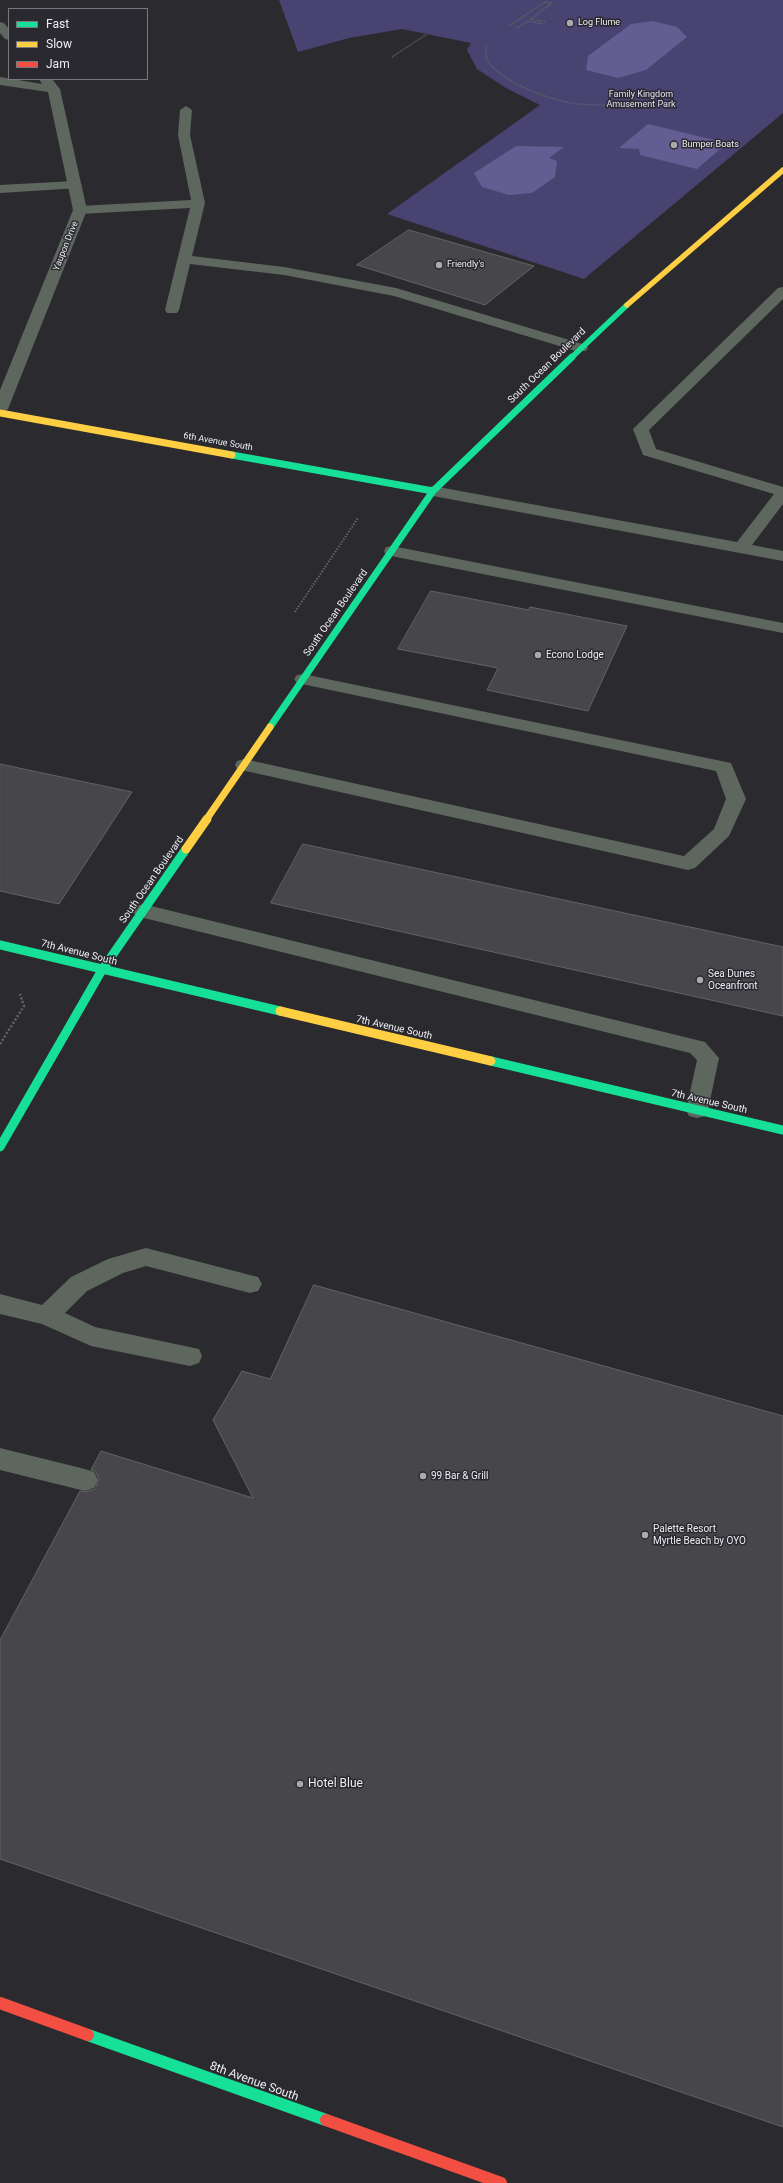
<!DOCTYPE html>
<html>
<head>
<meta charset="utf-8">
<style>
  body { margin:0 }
  #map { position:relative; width:783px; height:2183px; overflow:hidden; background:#2b2a2f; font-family:Roboto,sans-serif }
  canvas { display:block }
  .legend { position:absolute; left:8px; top:8px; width:140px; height:72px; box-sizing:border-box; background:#2a2930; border:1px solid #78787e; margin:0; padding:5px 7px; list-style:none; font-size:12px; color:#eeeef2 }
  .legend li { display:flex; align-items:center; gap:8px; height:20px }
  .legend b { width:20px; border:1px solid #78787e }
</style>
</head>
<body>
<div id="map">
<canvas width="783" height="2183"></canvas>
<ul class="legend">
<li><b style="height:5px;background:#16e098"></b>Fast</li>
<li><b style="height:5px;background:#ffcf43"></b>Slow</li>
<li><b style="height:5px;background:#f24e42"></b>Jam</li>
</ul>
</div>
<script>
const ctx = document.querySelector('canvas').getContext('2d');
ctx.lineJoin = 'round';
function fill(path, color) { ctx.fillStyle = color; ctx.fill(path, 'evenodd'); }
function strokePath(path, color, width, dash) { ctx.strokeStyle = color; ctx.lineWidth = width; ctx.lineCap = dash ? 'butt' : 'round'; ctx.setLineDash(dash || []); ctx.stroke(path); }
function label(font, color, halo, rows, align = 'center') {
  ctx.font = font + ' Roboto,sans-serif'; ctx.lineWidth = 3; ctx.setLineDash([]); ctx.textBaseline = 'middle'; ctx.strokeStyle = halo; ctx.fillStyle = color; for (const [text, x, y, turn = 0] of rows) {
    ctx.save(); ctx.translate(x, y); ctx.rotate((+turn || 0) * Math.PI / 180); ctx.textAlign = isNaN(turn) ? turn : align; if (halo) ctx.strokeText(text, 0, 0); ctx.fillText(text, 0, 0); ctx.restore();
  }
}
fill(new Path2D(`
  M279,0H783V113L584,279L387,214L540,105L506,88L477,69L467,50L471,43L402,29L349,38L298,52Z`), '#494372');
fill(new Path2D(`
  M653,21L677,27L687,37L646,70L618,78L586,70L588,56L631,24Z
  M648,124L727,143L697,169L640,155L639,149L619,148Z
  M516,146L564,147L549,158L557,161L555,177L532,193L509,195L482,187L474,173Z`), '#645d92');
const building = new Path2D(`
  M409,230L534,266L485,305L357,265Z
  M431,591L529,610L530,607L627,626L588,711L487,690L498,668L398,649Z
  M0,764L132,792L59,904L0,891Z
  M303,844L783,947V1016L271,903Z
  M314,1285L783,1416V2127L0,1859V1640L80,1491L85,1492L95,1489L99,1479L95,1471L91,1470L101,1451L253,1498L213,1420L242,1371L270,1379Z`);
fill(building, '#47464a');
strokePath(building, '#636366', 1);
strokePath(new Path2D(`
  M509,26L545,2L552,3L531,19L546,22
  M517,28L528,21L543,24
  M486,46C486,51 485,56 488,61C501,82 548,99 571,103C590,106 610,104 629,107
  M392,57L427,34`), '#616663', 1.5, [1, 1]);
strokePath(new Path2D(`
  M295,612L358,518`), '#616663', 2, [1.5, 1.5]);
strokePath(new Path2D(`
  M0,1044L24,1006L20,994`), '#616663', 2.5, [2, 2]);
fill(new Path2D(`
  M186,106L192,110L190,135L205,203L192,256L284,267L396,288L586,345L588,348L586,351H576L394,296L284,275L190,264L179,310L177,313H167L165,310L190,208L80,214L73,210L80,206L191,200L178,135L180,110Z
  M75,181L82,185L80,188L0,193V185Z
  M783,287V299L649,430L656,449L783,487V504L752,545L783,551V561L433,496L427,494L425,491L427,488L433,486L737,542L774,494L643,455L633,429L778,288Z
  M392,546L783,623V633L386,555L384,551L386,547Z
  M303,674L731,763L746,799L729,836L695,868L688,870L237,769L235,765L237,761L244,759L684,856L714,829L726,799L716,771L297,683L294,679L297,675Z
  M143,904L705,1042L719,1058L708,1110L705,1116L697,1118L689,1116L686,1110L697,1060L690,1053L136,916L133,911L136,906Z
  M146,1248L250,1275L258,1277L262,1284L258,1291L250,1293L146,1266L123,1273L87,1291L65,1313L95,1327L199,1349L202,1356L199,1363L190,1366L91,1346L42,1324L0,1314V1294L42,1305L71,1277L108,1259Z
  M0,1448L85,1469L94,1472L98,1480L94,1488L85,1491L0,1470Z`), '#5d675e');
fill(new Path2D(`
  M0,22L4,23L9,29V40L5,39L0,33Z
  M0,77L42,84L39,79H52L60,89L87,210L8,409L5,412L0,414V390L73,210L48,92L0,85Z`), '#5d675e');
strokePath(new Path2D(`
  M571,358L627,305`), '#16e098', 5.5);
strokePath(new Path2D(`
  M232,455L433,491
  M270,727L433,491L572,357`), '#16e098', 7);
strokePath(new Path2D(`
  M0,945L280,1011
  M491,1061L783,1130
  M0,1147L102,970L186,849`), '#16e098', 9);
strokePath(new Path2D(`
  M88,2035L326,2120`), '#16e098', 12);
strokePath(new Path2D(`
  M627,305L783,170`), '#ffcf43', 5.5);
strokePath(new Path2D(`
  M0,413L232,455
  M206,820L270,727`), '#ffcf43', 7);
strokePath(new Path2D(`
  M186,849L207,819
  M280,1011L491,1061`), '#ffcf43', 9);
strokePath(new Path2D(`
  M0,2003L88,2035
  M326,2120L501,2183`), '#f24e42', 12);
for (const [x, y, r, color] of [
  [570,23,4,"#aaa9ae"],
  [674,145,4,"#aaa9ae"],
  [439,265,4,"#aaa9ae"],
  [538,655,4,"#aaa9ae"],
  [700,980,4,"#aaa9ae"],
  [423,1476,4,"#aaa9ae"],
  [645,1535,4,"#aaa9ae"],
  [300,1784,4,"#aaa9ae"]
]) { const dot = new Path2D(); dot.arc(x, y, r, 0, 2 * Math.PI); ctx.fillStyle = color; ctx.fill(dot); strokePath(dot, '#2a2930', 1.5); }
label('9px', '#eeeef2', '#2a2930', [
  ["Log Flume",578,23],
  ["Bumper Boats",682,145],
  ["Friendly's",447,265]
], 'left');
label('9px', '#e2e1f3', '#2a2930', [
  ["Family Kingdom",641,95],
  ["Amusement Park",641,105]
]);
label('9px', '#eeeef2', '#2a2930', [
  ["Yaupon Drive",66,246,-68],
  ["6th Avenue South",218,442,10]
]);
label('10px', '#eeeef2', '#2a2930', [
  ["South Ocean Boulevard",547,366,-44],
  ["South Ocean Boulevard",336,613,-55],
  ["South Ocean Boulevard",152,880,-55],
  ["7th Avenue South",79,953,14],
  ["7th Avenue South",394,1028,13],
  ["7th Avenue South",709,1102,13]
]);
label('10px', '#eeeef2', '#2a2930', [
  ["Econo Lodge",546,655],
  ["Sea Dunes",708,974],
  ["Oceanfront",708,986],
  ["99 Bar & Grill",431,1476],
  ["Palette Resort",653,1529],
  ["Myrtle Beach by OYO",653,1541]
], 'left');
label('12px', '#eeeef2', '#2a2930', [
  ["Hotel Blue",308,1784]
], 'left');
label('12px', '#eeeef2', '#2a2930', [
  ["8th Avenue South",254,2082,20]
]);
</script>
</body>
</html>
